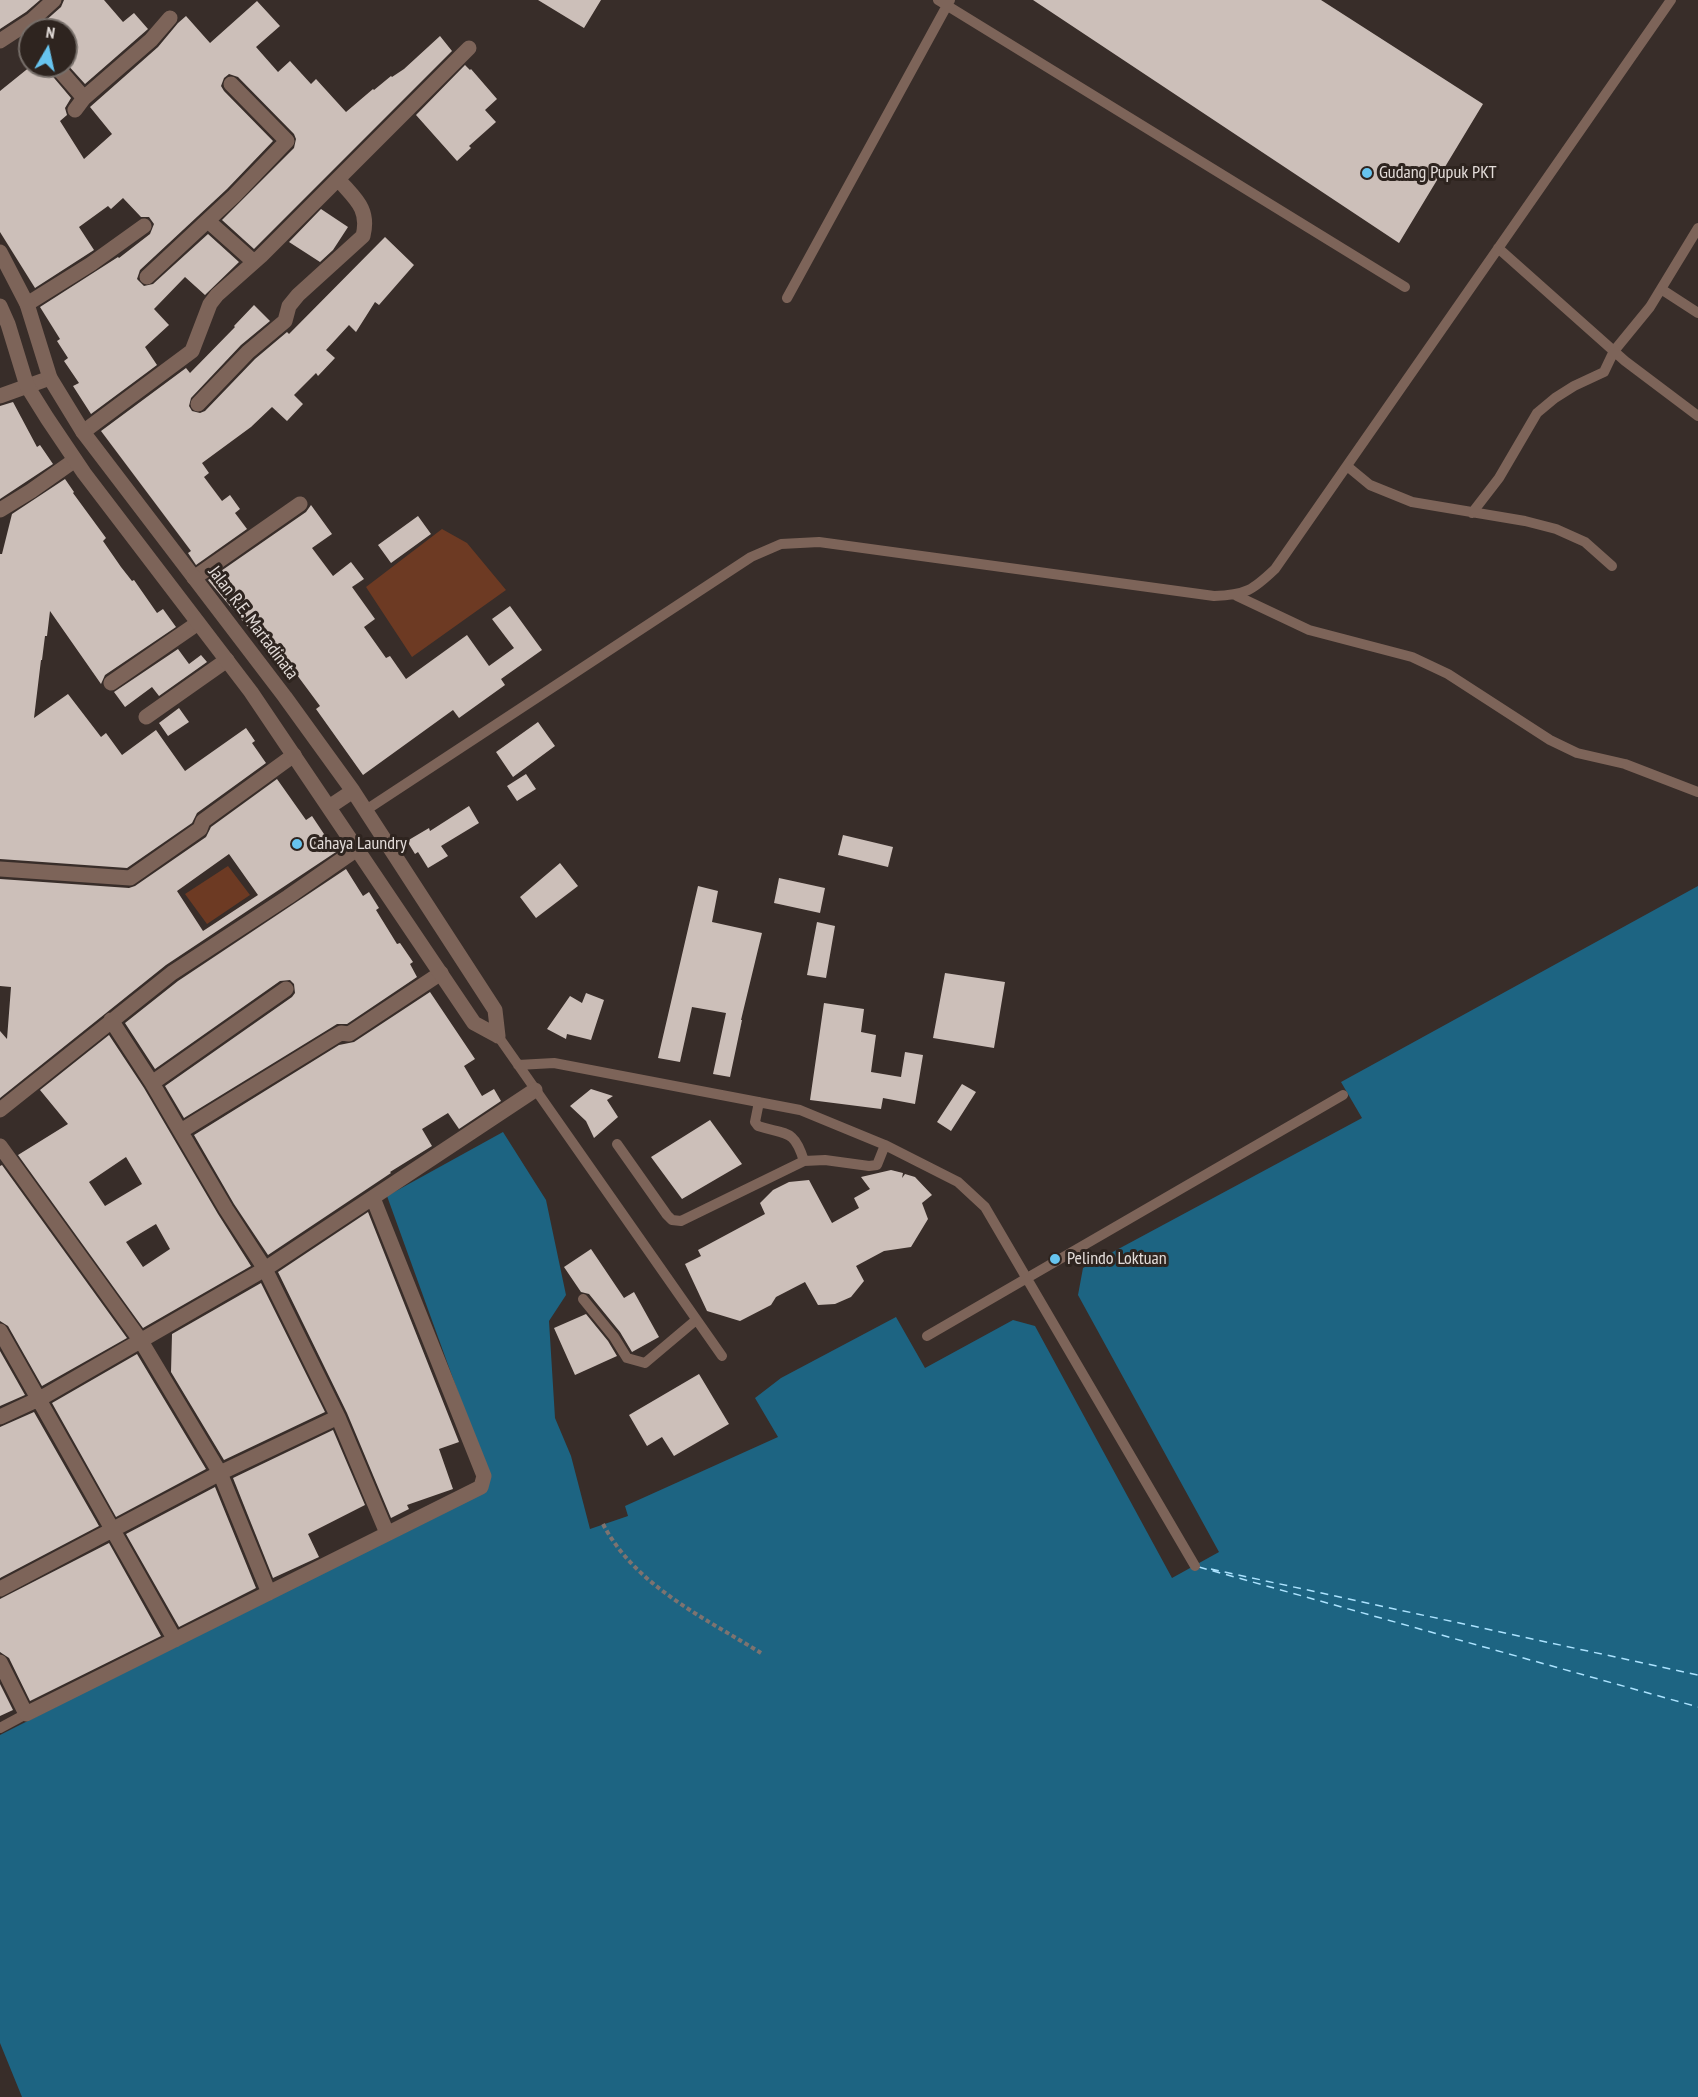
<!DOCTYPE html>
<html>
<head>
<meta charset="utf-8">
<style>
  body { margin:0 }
  #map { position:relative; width:1698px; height:2097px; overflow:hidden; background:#382d29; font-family:"PT Sans Narrow",sans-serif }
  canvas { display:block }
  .north { position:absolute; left:18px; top:18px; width:60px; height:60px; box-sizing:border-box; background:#2e241f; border:2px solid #766e69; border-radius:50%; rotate:9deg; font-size:16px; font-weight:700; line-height:24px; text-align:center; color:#e3dcd9 }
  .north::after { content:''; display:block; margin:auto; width:21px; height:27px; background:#67c4ef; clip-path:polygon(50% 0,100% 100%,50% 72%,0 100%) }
</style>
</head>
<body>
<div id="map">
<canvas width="1698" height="2097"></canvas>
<div class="north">N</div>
</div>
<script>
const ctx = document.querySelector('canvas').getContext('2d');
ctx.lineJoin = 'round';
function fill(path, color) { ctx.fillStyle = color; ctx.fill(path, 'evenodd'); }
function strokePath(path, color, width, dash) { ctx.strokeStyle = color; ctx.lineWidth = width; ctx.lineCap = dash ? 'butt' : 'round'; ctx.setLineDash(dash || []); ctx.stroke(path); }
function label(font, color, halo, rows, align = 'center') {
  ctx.font = font + ' "PT Sans Narrow",sans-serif'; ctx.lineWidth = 6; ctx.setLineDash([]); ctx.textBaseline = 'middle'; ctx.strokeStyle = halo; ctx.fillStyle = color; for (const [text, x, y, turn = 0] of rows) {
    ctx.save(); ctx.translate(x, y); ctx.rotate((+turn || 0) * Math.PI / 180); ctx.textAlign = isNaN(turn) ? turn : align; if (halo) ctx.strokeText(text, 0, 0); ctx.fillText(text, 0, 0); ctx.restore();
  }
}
fill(new Path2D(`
  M442,529L467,543L506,590L412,657L366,587Z
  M228,866L250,895L207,924L185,894Z`), '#6d3a23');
fill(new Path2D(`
  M1698,886V2097H22L0,2043V1735L482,1491L489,1478L387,1196L503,1132L546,1200L566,1295L549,1321L555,1418L571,1456L590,1529L628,1516L625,1506L778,1437L755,1398L781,1378L896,1317L925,1368L1013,1320L1035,1326L1172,1578L1219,1552L1078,1295L1083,1268L1362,1118L1341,1082Z`), '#1d6482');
strokePath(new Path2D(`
  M1199,1567L1698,1707
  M1211,1569L1698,1675`), '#abe2fe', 1.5, [8, 6]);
fill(new Path2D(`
  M0,0H40L26,12L0,29Z
  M64,0H104L123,22L134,13L148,29L85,84L66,63V30H35L61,7Z
  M538,0H601L584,28Z
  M1033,0H1321L1483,104L1399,243Z
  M257,1L280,26L256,47L278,72L290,61L311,84L316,79L346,112L373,89L374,90L391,76L392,77L404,69L440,36L452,51L254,249L222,220L294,148L296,139L294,134L238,77L229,74L224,78L221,86L224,91L273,141L227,189L140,270L137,279L144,286L153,284L208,234L239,262L205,295L185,277L154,309L169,325L145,347L157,365L91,414L73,386L79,383L64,361L68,358L57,341L60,339L40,307L118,257L119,258L150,234L154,224L149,217H141L123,198L111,209L108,206L79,227L94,250L35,288L0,232V91L31,66H46L49,72L71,98L65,108L67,115L60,121L84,159L112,134L90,107L158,47L178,23L186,16L210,43Z
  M465,65L470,70L471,69L497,99L485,110L496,122L469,146L471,148L457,161L416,115Z
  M321,209L348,227L333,250L320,262L289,242Z
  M385,237L414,265L379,305L375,302L356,332L349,325L326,350L335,358L318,376L316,373L294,395L303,404L287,421L272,407L251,427L202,463L209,473L204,477L222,501L230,495L240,509L235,513L247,529L196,565L188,553L191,551L101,431L186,368L190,373L235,327L234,326L254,305L270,321L241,345L191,398L189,406L192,411L200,413L205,411L255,359L287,332L289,334Z
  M13,402L37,447L40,445L53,464L0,499V406Z
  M65,479L74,492L73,493L106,538L103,541L121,567L132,581L134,580L157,613L163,609L176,627L105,675L101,684L50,611L47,636H45L42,660H41L34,718L68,694L101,737L106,733L122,755L156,730L185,771L246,728L255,741L252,743L266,763L197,813L192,823L127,868L0,859V554H2L12,514Z
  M311,505L332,534L312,548L333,576L351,562L364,579L352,587L375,619L364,627L386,658L390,656L406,679L467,635L489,666L514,648L492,619L510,606L542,650L501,679L505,685L459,718L453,710L363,775L316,709L320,706L297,675L292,679L255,628L251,631L208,580L306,512Z
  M418,516L431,534L391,563L378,545Z
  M178,649L189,664L201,655L207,662L159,696L152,687L125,707L114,692Z
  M179,708L189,722L168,736L159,723Z
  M538,722L555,746L513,777L496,752Z
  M526,774L536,789L517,801L507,786Z
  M277,779L306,820L312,816L336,852L166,965L0,1098V1031L7,1039L11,987L0,986V879L129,888L135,886L206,837L211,827ZM229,854L258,895L203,931L177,891Z
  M469,806L479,823L441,846L448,856L428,868L418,852L415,854L407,841L429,828L430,831Z
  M843,835L893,847L888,867L838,855Z
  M560,863L578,886L536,918L520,897Z
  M346,869L363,896L369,892L379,908L376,910L397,944L400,943L413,962L410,964L417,977L347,1024H337L329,1029L184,1118L165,1086L292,997L295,993L294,984L290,980L280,981L155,1069L125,1023L178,981Z
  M779,878L825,888L820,913L774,903Z
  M698,886L718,891L712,922L762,933L741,1020H742L730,1077L713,1074L726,1013L692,1007L680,1062L658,1058Z
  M817,922L835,926L826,978L807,975Z
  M945,973L1005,982L994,1048L933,1038Z
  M430,992L475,1059L464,1066L482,1096L494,1089L501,1101L459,1129L448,1113L422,1129L432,1146L390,1172L391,1173L268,1255L234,1204L194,1135L339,1045L354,1042Z
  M586,993L604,1000L591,1040L567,1034L566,1039L547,1029L570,996L582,1003Z
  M824,1003L864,1009L861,1032L876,1035L871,1072L901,1077L905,1052L923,1055L915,1104L883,1098L881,1109L810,1100Z
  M109,1035L144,1088L218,1214L251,1266L143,1328L18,1155L68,1124L40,1090ZM126,1157L142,1184L105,1206L89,1182ZM156,1224L170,1249L143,1267L126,1242Z
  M962,1084L976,1092L951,1131L937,1122Z
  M591,1089L613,1096L607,1100L618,1117L594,1138L586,1121L570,1106Z
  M710,1120L742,1164L682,1199L651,1157Z
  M2,1165L127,1338L42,1386L8,1326L0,1321V1166Z
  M891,1170L903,1173L902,1178L905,1174L915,1177L932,1195L922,1203L928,1219L911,1247L884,1251L856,1266L864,1281L851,1297L835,1304L818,1305L805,1282L776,1297L771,1305L740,1321L707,1311L685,1264L701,1256L698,1250L765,1214L760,1203L773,1190L789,1182L809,1180L832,1223L859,1208L854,1198L870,1189L861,1177Z
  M368,1212L459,1442L439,1449L453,1489L407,1505L409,1509L391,1518L347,1413L278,1272Z
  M591,1249L624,1298L634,1292L659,1337L632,1352L620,1332L589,1294L581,1292L564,1267Z
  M261,1283L325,1412L224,1460L171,1372L172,1334Z
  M586,1314L608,1341L617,1356L575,1375L554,1328Z
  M0,1351L25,1395L0,1406Z
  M137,1354L206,1469L116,1517L52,1403Z
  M699,1374L729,1424L674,1456L662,1437L647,1446L629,1415Z
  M34,1412L99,1526L0,1578V1427Z
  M333,1430L365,1505L308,1534L319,1557L273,1578L233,1478Z
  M215,1487L256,1588L179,1627L126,1534Z
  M109,1543L161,1636L30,1701L9,1658L0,1652V1599Z
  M0,1684L13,1710L0,1716Z`), '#ccbfb9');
strokePath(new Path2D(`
  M603,1524C635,1586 705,1618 761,1653`), '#7d7370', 4, [4.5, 3]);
strokePath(new Path2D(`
  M938,0L1405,287
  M1498,248L1625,361L1698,416
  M1661,289L1698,313
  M787,298L950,0
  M1347,466L1370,485L1412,502L1525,521L1556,529L1585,542L1612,566
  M1472,513L1499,478L1537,413L1555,398L1574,386L1604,372L1614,351L1650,307L1698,228
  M1237,596L1309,630L1412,657L1448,674L1550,740L1577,753L1625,764L1698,792
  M366,810L751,557L781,544L819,542L1214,596C1246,595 1253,590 1275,569L1671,0
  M498,1036L722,1356
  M518,1065L554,1063L800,1110L885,1145L958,1182L985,1207L1195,1566
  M617,1144L667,1215L672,1220L681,1221L804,1161C794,1128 786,1135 758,1126L755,1122L759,1102
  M804,1161L825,1160L869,1166L877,1165L885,1145
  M583,1299L614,1337L627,1358L645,1363L696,1320
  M927,1336L1343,1095
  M0,1728L26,1714`), '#7d6459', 10);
strokePath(new Path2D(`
  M0,41L32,20L54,0
  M56,66L84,98
  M75,110L84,98L151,40L170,18
  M208,221L254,262
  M147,277L234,196L287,141L231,84
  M27,304L91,264L144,226
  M0,396L50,378
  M198,404L248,352L285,321L289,306L298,295L363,236C370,208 354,198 338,179
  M83,432L192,351L210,304L217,295L261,256L469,48
  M0,510L31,491L75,460
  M194,578L300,504
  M111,683L198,623
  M146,717L227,660
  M0,869L130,878L200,829L203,821L294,755
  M111,1020L152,1083L226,1209L265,1269L338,1417L387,1533
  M152,1083L286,989
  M0,1110L172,973L288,897L357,849
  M181,1131L334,1037L341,1033L349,1034L441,973
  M0,1146L141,1341L220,1473L269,1593
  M0,1331L175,1640
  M0,1417L43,1397L265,1269L535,1090
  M0,1589L220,1473L338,1417
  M0,1662L26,1714L481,1487L484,1476L373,1198`), '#7d6459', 15);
strokePath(new Path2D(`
  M0,252L27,304L50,378L83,432L285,697L353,791L495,1010L498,1036
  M0,306L8,324L27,386L47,418L84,473L251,692L474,1023L498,1036
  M329,807L353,791`), '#7d6459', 15);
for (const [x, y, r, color] of [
  [1367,173,6,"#67c4ef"],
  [297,844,6,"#67c4ef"],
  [1055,1259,6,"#67c4ef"]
]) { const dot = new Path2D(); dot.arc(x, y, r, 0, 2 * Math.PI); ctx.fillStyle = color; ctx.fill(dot); strokePath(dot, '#2e241f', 2); }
label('18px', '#e3dcd9', '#2e241f', [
  ["Gudang Pupuk PKT",1379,173],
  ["Cahaya Laundry",309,844],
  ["Pelindo Loktuan",1067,1259]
], 'left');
label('18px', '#e3dcd9', '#2e241f', [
  ["Jalan R.E. Martadinata",253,623,53]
]);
</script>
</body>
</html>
